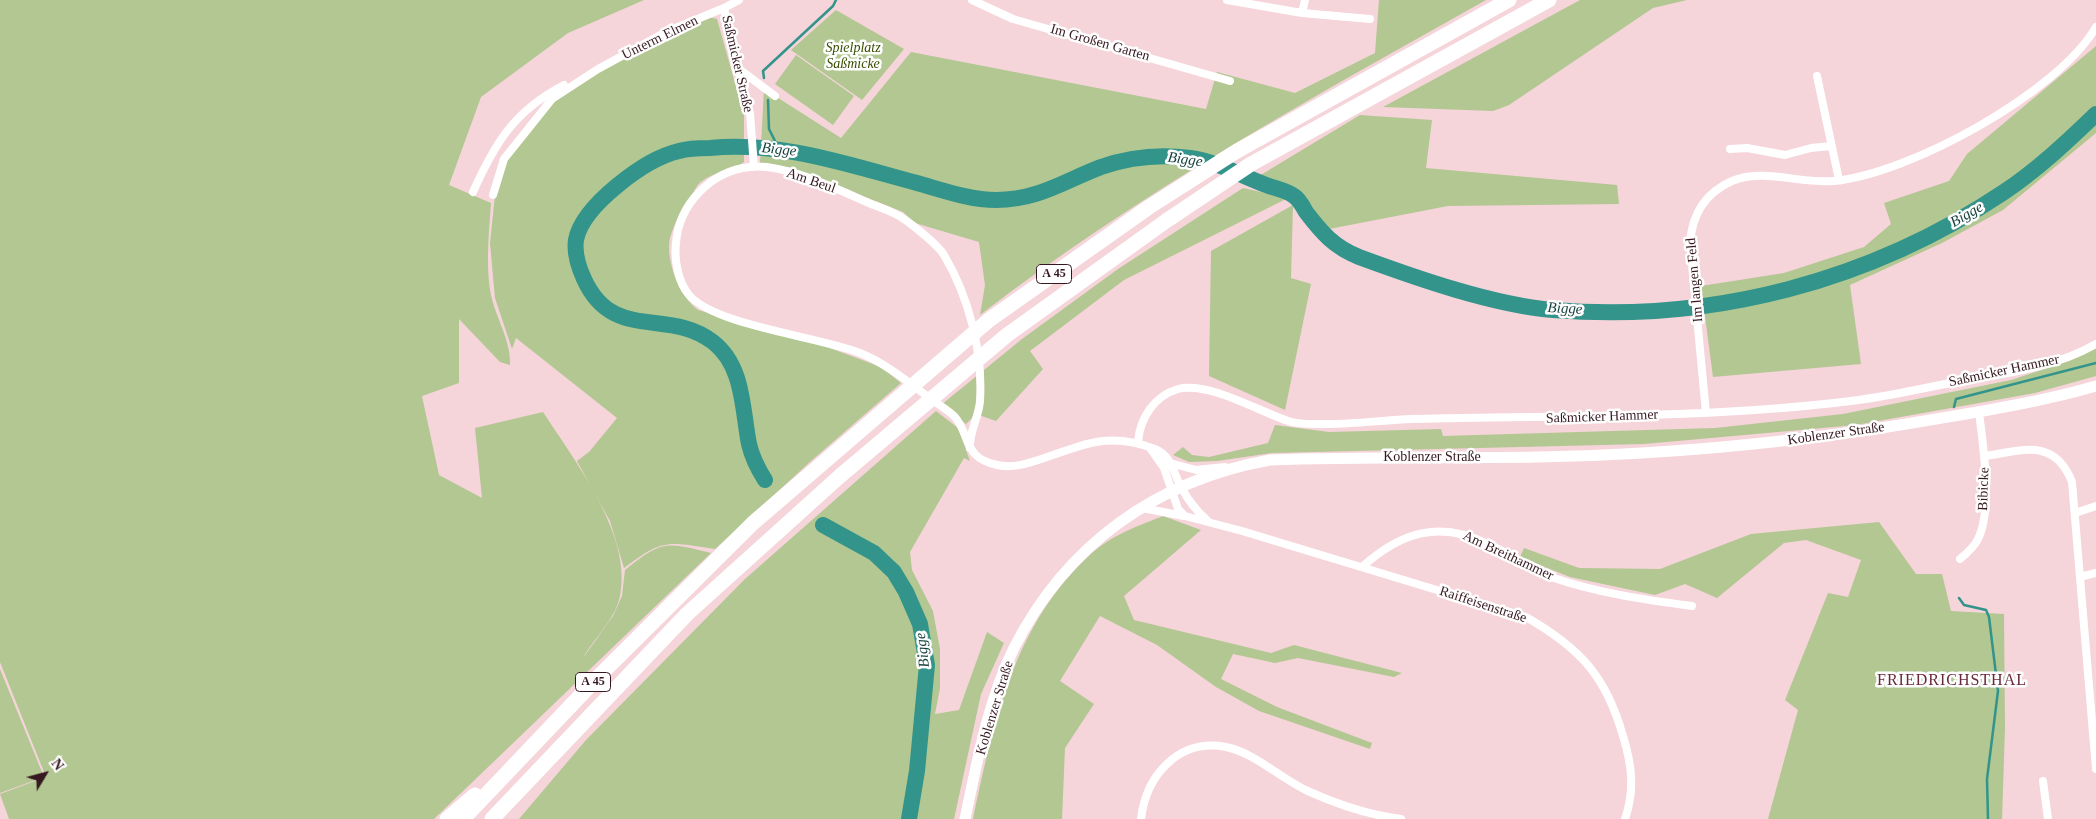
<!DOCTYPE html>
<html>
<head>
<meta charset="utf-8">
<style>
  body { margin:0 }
  #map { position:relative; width:2096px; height:819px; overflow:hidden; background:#f5d4da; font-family:"Times New Roman",serif }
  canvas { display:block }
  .north { position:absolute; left:20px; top:749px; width:50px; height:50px; -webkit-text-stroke:4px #fefefe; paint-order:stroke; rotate:53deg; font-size:14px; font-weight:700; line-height:20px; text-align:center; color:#361920 }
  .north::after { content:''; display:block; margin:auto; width:18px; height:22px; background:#361920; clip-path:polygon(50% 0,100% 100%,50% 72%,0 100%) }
</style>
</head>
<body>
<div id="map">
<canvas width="2096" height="819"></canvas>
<div class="north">N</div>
</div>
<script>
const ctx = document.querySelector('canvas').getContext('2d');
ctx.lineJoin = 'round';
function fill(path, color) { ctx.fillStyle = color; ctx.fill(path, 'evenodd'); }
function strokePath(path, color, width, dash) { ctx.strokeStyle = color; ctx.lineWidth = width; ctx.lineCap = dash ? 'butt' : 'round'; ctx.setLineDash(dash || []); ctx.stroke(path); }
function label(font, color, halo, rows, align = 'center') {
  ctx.font = font + ' "Times New Roman",serif'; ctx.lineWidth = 5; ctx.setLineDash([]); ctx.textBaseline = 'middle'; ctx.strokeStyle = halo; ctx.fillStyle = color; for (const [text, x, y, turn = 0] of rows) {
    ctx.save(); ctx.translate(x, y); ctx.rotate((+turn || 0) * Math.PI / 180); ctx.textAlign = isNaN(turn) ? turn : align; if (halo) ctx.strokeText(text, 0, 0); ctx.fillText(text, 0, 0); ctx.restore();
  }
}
fill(new Path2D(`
  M0,0H644L568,33L481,97L449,185L491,203C489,233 485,270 492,299C498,322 511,342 510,365L500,362L459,319V383L422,396L439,475L482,498L475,428L543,412C574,460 633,535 620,596C615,620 594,638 583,658L613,616L622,596L625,570C663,540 665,542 711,553L434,819H9L0,794L46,777L0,662Z
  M1379,0H1486C1313,97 1138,193 980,315L985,285L979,242L915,223L903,212L793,168L760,163L764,89L841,138L911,52L1206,109L1217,72L1295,93L1375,53Z
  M1580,0H1687L1653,8L1509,105L1493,111L1383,107Z
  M836,10L904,49L862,100L791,50Z
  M709,17L717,19L744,115V162C732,172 715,171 702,181C696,185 693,194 689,200C681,211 674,224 670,238C665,260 680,297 698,310L827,347L881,367L901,383L811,461L715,549C667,542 664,538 624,568L610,521L577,461L589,452L617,418L516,338L512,349L495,298L490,243L495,195L505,159L554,100L598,71L665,34Z
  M2096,46V133L2003,210L1942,243L1850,285L1861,364L1713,377L1701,286L1784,273L1864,247L1891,224L1884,203L1949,181L1967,154Z
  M796,55L854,96L833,125L775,84Z
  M1360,115L1432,120L1426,168L1617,185L1619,204L1448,206L1329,229L1299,193L1254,179Z
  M1243,188L1288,198L1124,280L1030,351L1043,369L996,421L976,414L966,424L941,405L1022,339L1118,269Z
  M1293,205L1291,278L1311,284L1285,410L1209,376L1211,251Z
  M2096,348V376L2035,393L1856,425L1644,444L1272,453L1217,461L1189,462L1173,455L1183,447L1192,455L1209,457L1268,443L1275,425L1329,432L1441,429L1443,436L1715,428L1843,414L2011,380L2069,361Z
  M936,411L958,428L970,461L964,458L910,552L912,570L933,611L940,649V688L935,714L959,710L987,632L1004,643L981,694L954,819H519L586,740L745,579Z
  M1163,516L1201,530L1124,596L1134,620L1271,653L1294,645L1402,673L1394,677L1298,658L1275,663L1233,654L1221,679L1277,707L1372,743L1370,749L1259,711L1216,687L1157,645L1100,616L1060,681L1094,704L1065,748L1062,819H973C994,721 1014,623 1092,553C1112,535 1138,526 1163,516Z
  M1879,522L1916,574H1942L1951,611L2004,614L2005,728L2002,819H1768L1798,710L1785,700L1828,593L1848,597L1861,560L1806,540L1784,543L1717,598L1685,584L1655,595L1570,577L1520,557L1524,548L1579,568L1660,569L1751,534Z
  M0,669L44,777L0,793Z`), '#b2c791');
strokePath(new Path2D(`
  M764,78L763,71L833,6L836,0
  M768,100L769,129L775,141V149
  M1954,407L1956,399L2096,363
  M1959,598L1964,605L1986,610L1989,617L1998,691L1987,779L1988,819`), '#32948a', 2.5);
strokePath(new Path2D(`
  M765,480C758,469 752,457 749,444C742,409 744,366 713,342C668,307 613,343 584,279C579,268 574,253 576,240C580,218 602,198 618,185C635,171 658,156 679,151C689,148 700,148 710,148C781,141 849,165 917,183C942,190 970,200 996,200C1038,200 1064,181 1101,167C1130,157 1160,154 1190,158C1215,161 1242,176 1266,185C1274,188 1288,191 1294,196C1300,200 1303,207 1306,212C1322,233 1334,247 1359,257C1416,278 1493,305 1553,310C1712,323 1871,281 2004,192C2037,170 2067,142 2096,114
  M823,525L874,553L894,572L906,592L920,624L927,665L917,771L909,819`), '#32948a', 16);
strokePath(new Path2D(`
  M739,0L724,8L733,51L750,113L754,167
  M972,0L1013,19L1230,81
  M1227,0L1302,13L1370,19
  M1302,13L1305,0
  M739,69L775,96
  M1817,76L1839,180
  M1730,149L1747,148L1785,155L1811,148L1831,146
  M473,192C495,143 514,111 564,85
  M493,195L504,159L552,99L598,69L666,32L724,8
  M1706,413L1690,243C1692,215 1705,193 1732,181C1764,168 1800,184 1834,181C1909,174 2058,93 2096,27
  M1138,442C1140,418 1154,396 1178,389C1208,381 1258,411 1288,421C1299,425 1315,424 1328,424C1356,424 1385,420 1413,419C1560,415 1706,419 1851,401C1884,397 1918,389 1951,383C1999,374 2053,369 2096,344
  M970,448C969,431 979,417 980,401C983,352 969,297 944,255C938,245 914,226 904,219C894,212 881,208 871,204C839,190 784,163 750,167C711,171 679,204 676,243C674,260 678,282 689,295C716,326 817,336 860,353C887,364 908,382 931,399C939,405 948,410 955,417C971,436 963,458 997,465C1015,469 1032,462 1050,456C1090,442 1113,433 1155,449C1171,455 1174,474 1181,487C1188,500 1196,511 1207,520
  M1150,448L1164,468L1178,509L1185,516L1242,531L1526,617C1580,648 1606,676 1623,736C1632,765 1635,790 1625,819
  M1986,456C2023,450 2055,438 2072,482L2096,769
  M1170,463L1196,470L1225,467
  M1142,508L1184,516
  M2075,513L2096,506
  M1960,559C1966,554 1975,546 1978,539C1993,509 1983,445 1979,412
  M1362,567C1402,531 1441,520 1490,545C1512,555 1531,570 1554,578C1598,593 1646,600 1692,606
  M2080,577L2096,573
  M2043,781L2048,819
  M1141,819C1146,776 1178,738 1226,747C1256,753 1282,780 1310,792C1339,805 1370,815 1401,819`), '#fff', 8);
strokePath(new Path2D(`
  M965,819C977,762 988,701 1014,648C1066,545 1157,480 1270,460C1394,455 1518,461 1642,453C1741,447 1839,436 1936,419C1990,410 2044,401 2096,386`), '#fff', 11);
strokePath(new Path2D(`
  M447,819L475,795
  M463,819L600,675L753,523L989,320L1149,207L1237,151L1509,0
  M492,819L687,614L840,476L1007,335L1166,221L1251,164L1549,0`), '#fff', 15);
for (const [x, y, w] of [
  [1054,274,35],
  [593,682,35]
]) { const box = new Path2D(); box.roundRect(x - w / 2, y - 9.5, w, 19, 4); ctx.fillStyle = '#fefefe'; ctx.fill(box); strokePath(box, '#361920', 1); }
label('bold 12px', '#361920', null, [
  ["A 45",1054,274],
  ["A 45",593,682]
]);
label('14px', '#361920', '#fefefe', [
  ["Unterm Elmen",660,38,-26],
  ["Im Großen Garten",1100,43,16],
  ["Saßmicker Straße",737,64,77],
  ["Am Beul",811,181,19],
  ["Im langen Feld",1695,280,-95],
  ["Saßmicker Hammer",2004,371,-12],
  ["Saßmicker Hammer",1602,417,-2],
  ["Koblenzer Straße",1836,434,-8],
  ["Koblenzer Straße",1432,457],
  ["Bibicke",1984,489,-88],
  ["Am Breithammer",1508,556,25],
  ["Raiffeisenstraße",1483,605,18],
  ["Koblenzer Straße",995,708,-73]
]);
label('italic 14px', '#394e02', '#fefefe', [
  ["Spielplatz",853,48],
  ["Saßmicke",853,64]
]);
label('italic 15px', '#123e3a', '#fefefe', [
  ["Bigge",779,150,6],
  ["Bigge",1185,160,8],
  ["Bigge",1967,215,-30],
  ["Bigge",1565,309,3],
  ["Bigge",923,650,-97]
]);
ctx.letterSpacing = '1px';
label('16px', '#69283a', '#fefefe', [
  ["FRIEDRICHSTHAL",1952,681]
]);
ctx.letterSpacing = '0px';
</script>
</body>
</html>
